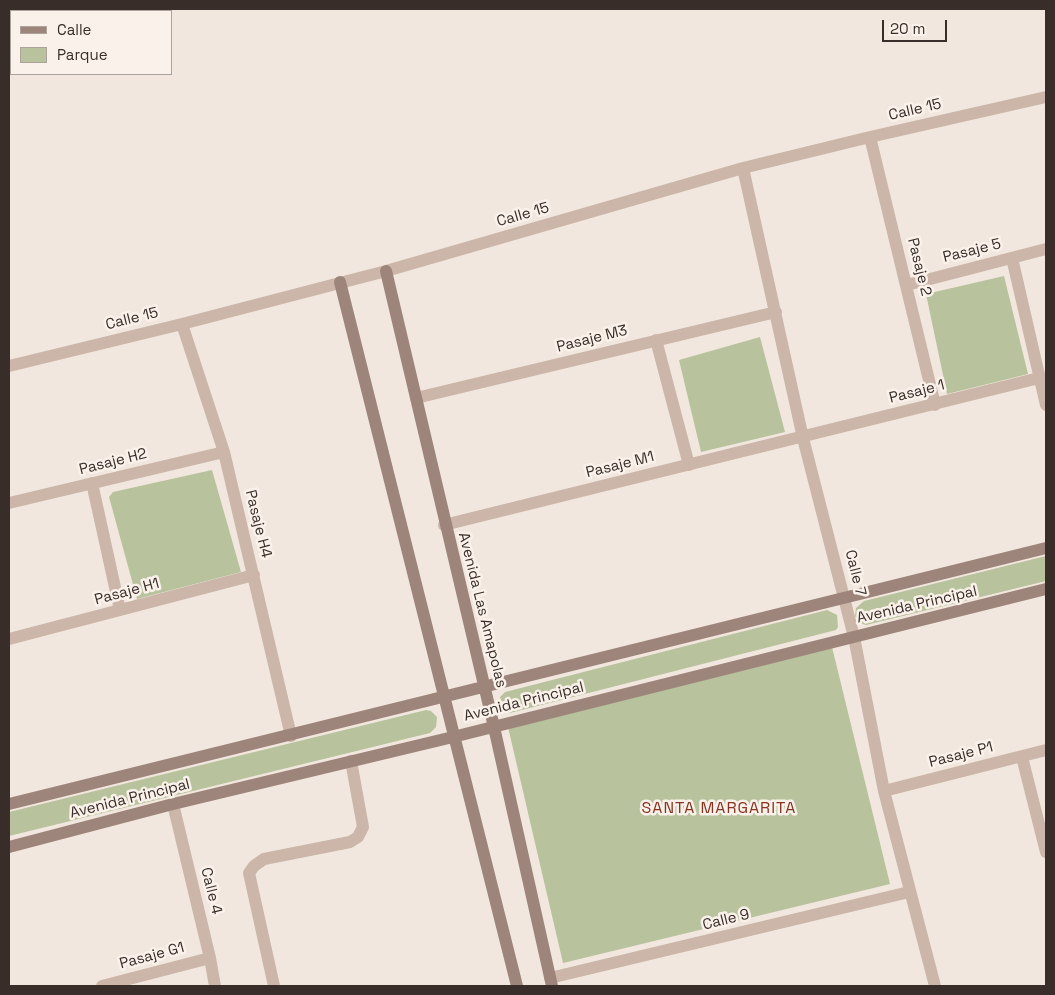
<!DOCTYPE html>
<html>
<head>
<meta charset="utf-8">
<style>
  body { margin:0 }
  #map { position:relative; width:1055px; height:995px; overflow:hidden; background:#f2e7de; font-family:"Space Grotesk",sans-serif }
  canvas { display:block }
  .frame { position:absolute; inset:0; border:10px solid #382d29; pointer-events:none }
  .legend { position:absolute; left:10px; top:10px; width:162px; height:65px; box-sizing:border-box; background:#faf2ea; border:1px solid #aca39d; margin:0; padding:6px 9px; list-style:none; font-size:15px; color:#382d29 }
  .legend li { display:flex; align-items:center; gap:10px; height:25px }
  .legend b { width:25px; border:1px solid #aca39d }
  .scale { position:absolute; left:882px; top:20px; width:65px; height:22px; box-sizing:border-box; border:2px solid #382d29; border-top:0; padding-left:6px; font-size:15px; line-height:18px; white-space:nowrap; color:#382d29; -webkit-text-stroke:4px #faf2ea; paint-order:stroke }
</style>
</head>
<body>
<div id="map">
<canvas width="1055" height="995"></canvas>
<div class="frame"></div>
<ul class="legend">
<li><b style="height:6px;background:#9e857b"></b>Calle</li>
<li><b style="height:14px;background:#b8c29d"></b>Parque</li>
</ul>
<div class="scale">20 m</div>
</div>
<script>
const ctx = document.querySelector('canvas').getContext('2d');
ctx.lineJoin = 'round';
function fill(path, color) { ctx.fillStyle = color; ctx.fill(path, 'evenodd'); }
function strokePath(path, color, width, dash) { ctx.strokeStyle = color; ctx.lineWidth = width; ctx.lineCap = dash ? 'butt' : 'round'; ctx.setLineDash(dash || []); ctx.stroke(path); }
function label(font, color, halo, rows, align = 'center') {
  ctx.font = font + ' "Space Grotesk",sans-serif'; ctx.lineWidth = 5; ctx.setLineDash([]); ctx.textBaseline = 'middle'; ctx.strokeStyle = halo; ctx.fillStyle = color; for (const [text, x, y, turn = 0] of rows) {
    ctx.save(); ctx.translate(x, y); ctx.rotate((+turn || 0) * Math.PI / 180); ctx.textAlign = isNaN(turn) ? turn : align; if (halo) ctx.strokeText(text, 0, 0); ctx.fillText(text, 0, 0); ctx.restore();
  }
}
fill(new Path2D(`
  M1004,276L1028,374L947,394L926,294Z
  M760,337L785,432L701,452L679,360Z
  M212,470L241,572L137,599L109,497L113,492Z
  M1046,556V581L866,625L860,623L855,616L856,608L864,601Z
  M827,610L837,615L838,627L836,630L510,713L503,706L500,697L505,692Z
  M831,643L890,884L563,963L508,727Z
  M426,710L431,711L437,717L436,727L430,733L9,836V812Z`), '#b8c29d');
strokePath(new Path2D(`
  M274,986L249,873L254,866L264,859L350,842L358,837L363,827L351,761`), '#cbb6a9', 12);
strokePath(new Path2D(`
  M870,137L935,405
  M743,168L803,438L854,637L884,791L935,986
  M1012,258L1046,405
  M907,285L1046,249
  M182,324L224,452L291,736
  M656,340L689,465
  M9,366L182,324L386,271L743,168L870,137L1046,97
  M416,398L776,312
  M92,483L120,610
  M9,503L224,452
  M444,525L1039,378
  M9,639L254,575
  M1022,757L1046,852
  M884,791L1046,750
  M173,804L210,958L215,986
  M550,978L909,892
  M102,986L210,958`), '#cbb6a9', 12);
strokePath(new Path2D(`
  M386,271L494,727L552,986
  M340,282L517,986
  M9,804L1046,548
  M9,847L173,804L453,737L1046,589`), '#9e857b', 12);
label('15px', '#382d29', '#faf2ea', [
  ["Calle 15",915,110,-13],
  ["Calle 15",523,215,-16],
  ["Pasaje 5",972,251,-14],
  ["Pasaje 2",919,267,76],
  ["Calle 15",132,319,-14],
  ["Pasaje M3",592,339,-14],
  ["Pasaje 1",917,392,-14],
  ["Pasaje H2",113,462,-14],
  ["Pasaje M1",620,465,-14],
  ["Pasaje H4",258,524,76],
  ["Calle 7",855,573,76],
  ["Pasaje H1",127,592,-15],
  ["Avenida Principal",917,605,-13],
  ["Avenida Las Amapolas",482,610,76],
  ["Avenida Principal",524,702,-14],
  ["Pasaje P1",961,755,-14],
  ["Avenida Principal",130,799,-14],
  ["Calle 4",211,891,76],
  ["Calle 9",726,920,-14],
  ["Pasaje G1",152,956,-15]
]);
ctx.letterSpacing = '1px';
label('16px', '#873322', '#faf2ea', [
  ["SANTA MARGARITA",719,809]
]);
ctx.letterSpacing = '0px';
</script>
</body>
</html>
